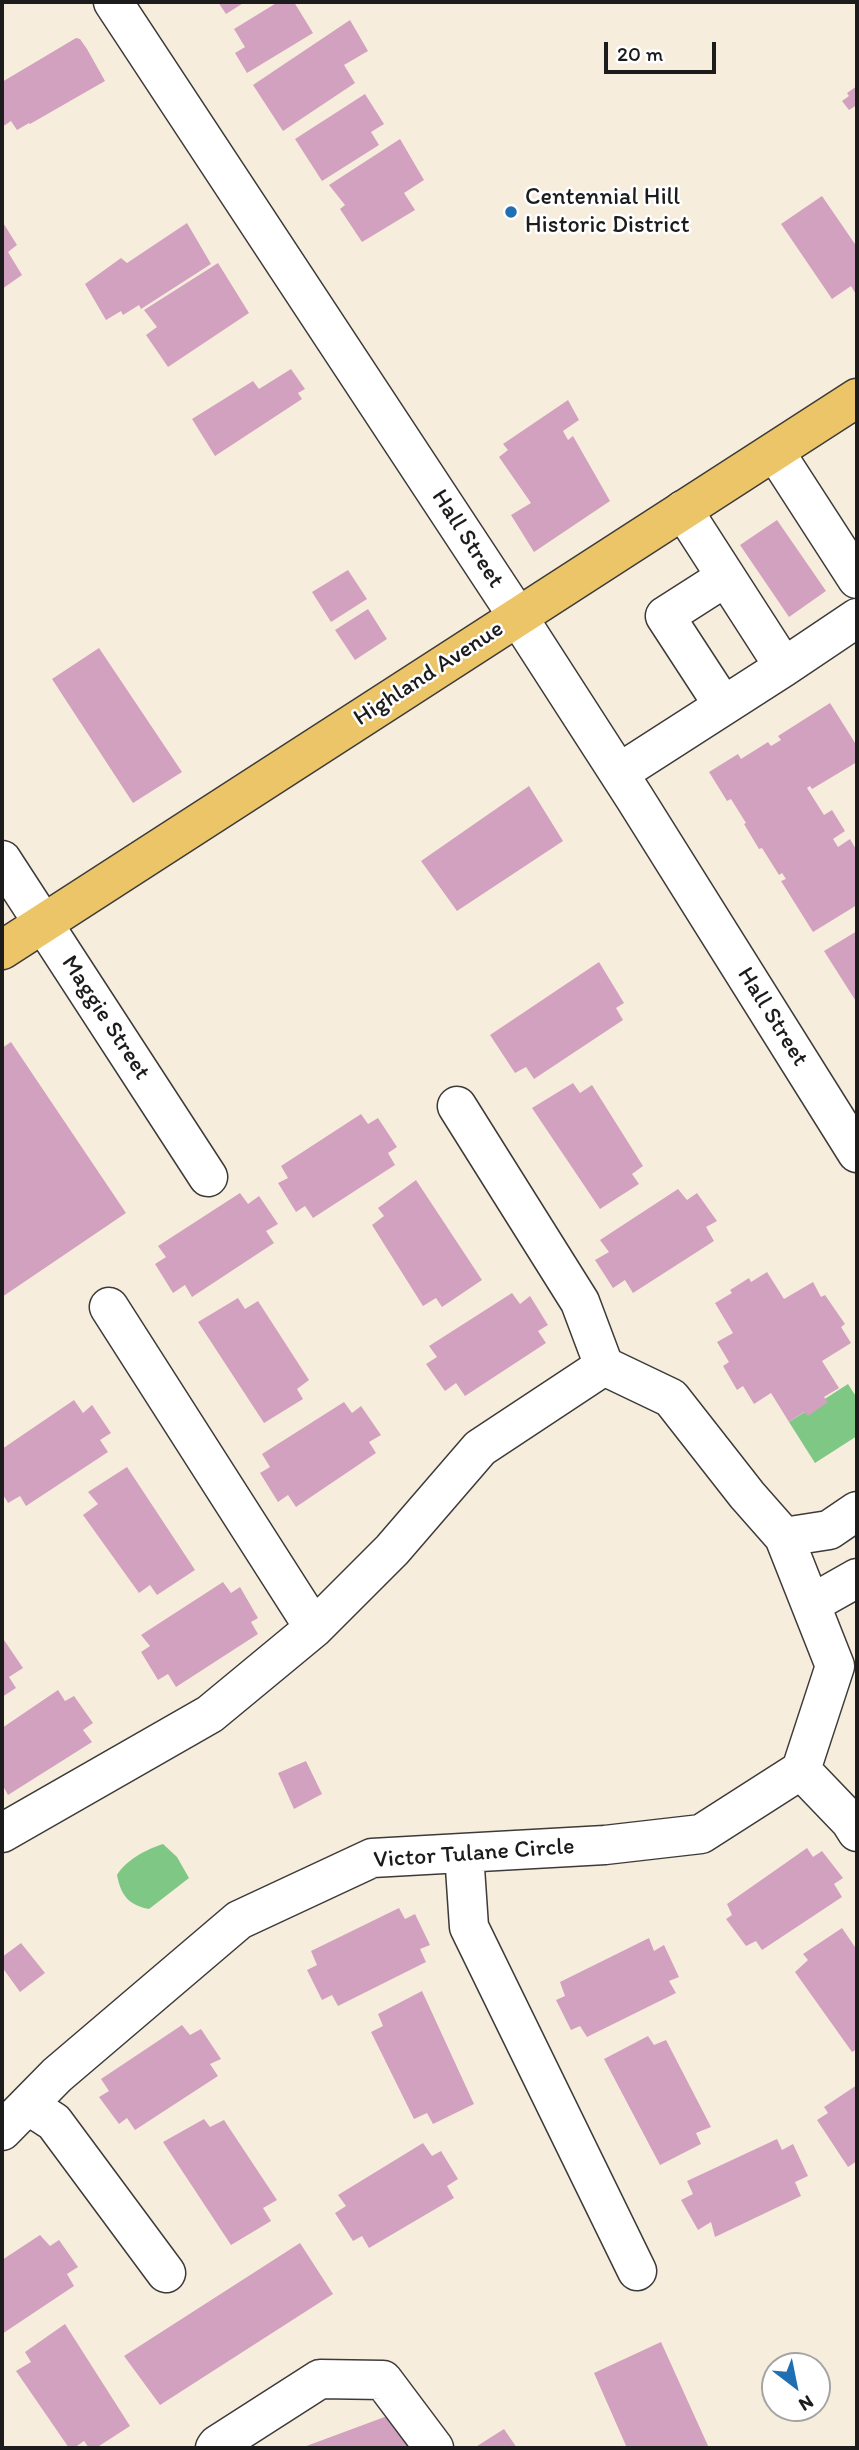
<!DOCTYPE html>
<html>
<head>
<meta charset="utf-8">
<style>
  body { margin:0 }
  #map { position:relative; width:859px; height:2450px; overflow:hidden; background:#f7eddc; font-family:Itim,sans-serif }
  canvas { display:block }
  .frame { position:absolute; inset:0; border:4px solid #1c1c1c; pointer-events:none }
  .north { position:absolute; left:761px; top:2352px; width:70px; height:70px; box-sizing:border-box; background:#fff; border:2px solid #a4a4a4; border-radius:50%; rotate:148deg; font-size:19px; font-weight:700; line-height:28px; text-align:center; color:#1c1c1c }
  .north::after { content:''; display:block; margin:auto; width:24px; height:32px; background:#1f6fb2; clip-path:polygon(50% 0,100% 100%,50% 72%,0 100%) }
  .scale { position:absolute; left:604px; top:42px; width:112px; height:32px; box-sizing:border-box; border:4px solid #1c1c1c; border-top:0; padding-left:9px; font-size:21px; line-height:24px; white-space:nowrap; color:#1c1c1c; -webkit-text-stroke:5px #fff; paint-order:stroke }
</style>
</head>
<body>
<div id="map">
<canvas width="859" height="2450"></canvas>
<div class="frame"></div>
<div class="north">N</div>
<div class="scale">20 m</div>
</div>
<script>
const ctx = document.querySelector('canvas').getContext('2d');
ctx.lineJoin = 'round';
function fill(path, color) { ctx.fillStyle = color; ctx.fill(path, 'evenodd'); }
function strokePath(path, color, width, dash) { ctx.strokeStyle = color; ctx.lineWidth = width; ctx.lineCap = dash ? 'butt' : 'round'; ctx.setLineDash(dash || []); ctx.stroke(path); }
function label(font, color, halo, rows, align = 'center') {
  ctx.font = font + ' Itim,sans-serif'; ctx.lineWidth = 5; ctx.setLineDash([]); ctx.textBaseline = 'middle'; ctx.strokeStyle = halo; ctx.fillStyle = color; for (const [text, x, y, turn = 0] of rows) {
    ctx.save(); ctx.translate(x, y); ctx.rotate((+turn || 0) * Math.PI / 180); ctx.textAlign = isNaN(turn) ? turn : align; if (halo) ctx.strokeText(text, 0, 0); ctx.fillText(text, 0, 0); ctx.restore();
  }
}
fill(new Path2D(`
  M848,1384L857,1398V1436L815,1463L789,1422Z
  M163,1844L177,1857L189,1878L149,1909C128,1905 121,1895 117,1875C126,1860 147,1849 163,1844Z`), '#7fc784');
fill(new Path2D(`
  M218,2H245L226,14Z
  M278,2H294L313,33L247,73L235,53L245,47L234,29Z
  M350,20L368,51L344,65L355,83L283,131L253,85Z
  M76,38L80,39L87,49L105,81L30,124L29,123L17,130L11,121L2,127V82Z
  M857,86V105L849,110L842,101L849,96L847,93Z
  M365,94L384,124L371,132L379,145L322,181L295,139Z
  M400,139L424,180L404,193L415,210L362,242L340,209L345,205L329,185Z
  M822,196L857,247V296L851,286L832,299L781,224Z
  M2,221L17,245L8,252L22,275L2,289Z
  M187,223L211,264L141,309L139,305L123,315L121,311L106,320L85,284L121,258L127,263Z
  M218,263L249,313L168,367L146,335L157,327L144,310Z
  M291,369L305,389L298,393L302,399L215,456L192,419L253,381L259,389Z
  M568,400L579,420L563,431L568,440L573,436L610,501L534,552L511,515L531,503L499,457L508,450L503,444Z
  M777,520L826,591L789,617L740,545Z
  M348,570L367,599L331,622L312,592Z
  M368,609L387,639L355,660L335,630Z
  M99,648L182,772L133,803L52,679Z
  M830,703L857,746V762L812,789L810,786L807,788L824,815L832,810L845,831L833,839L838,847L850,839L857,851V905L813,932L781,881L786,879L782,873L779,875L762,848L759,849L744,824L746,823L731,799L727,801L709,772L738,754L741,759L768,742L771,746L781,740L778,736Z
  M529,786L563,841L457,911L421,861Z
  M857,931V1003L824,951Z
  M599,962L624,1003L616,1008L623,1020L534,1079L526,1067L515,1073L490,1035Z
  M11,1042L126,1213L2,1297V1048Z
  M573,1083L580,1093L592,1085L643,1166L632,1174L639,1184L600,1209L532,1108Z
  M361,1114L368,1124L378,1118L397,1147L388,1153L395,1165L313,1218L305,1206L296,1212L278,1183L288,1178L281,1166Z
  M416,1180L482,1280L442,1307L436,1298L423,1306L372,1225L384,1216L378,1208Z
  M678,1189L687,1200L697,1193L717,1221L706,1227L714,1241L633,1293L625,1280L613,1288L595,1260L609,1252L600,1240Z
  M240,1193L248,1204L259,1196L278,1224L266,1231L274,1243L192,1297L185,1285L173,1293L155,1264L166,1257L158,1246Z
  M767,1272L784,1299L813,1282L821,1297L825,1295L845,1324L841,1327L851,1343L822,1361L839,1388L824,1397L828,1402L808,1416L804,1412L789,1422L771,1393L754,1404L743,1386L737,1390L723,1366L729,1362L717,1342L733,1333L715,1303L732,1293L730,1290L749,1278L751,1282Z
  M512,1293L520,1304L530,1296L548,1325L538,1331L546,1343L465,1396L456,1383L445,1391L426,1364L437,1357L429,1346Z
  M238,1298L245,1309L258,1301L309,1380L297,1389L303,1399L264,1423L198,1322Z
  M74,1400L83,1413L92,1405L111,1433L100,1440L108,1452L26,1506L20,1496L8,1503L2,1493V1449Z
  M344,1402L352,1413L361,1406L381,1435L369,1442L376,1453L296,1507L288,1495L278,1502L260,1473L270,1467L262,1454Z
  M127,1467L195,1570L157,1595L150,1585L139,1593L83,1515L98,1504L88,1492Z
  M223,1582L231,1593L240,1587L258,1618L251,1622L258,1634L176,1687L168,1674L158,1680L141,1652L150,1646L141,1635Z
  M2,1637L23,1668L9,1677L16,1688L2,1697Z
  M58,1690L65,1701L74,1696L93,1723L83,1730L92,1742L8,1795L2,1784V1728Z
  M306,1761L322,1794L294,1809L278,1773Z
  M807,1848L813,1857L822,1851L843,1878L834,1884L842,1897L762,1950L756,1941L746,1946L726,1919L732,1915L727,1904Z
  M399,1908L405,1919L415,1914L430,1945L420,1949L426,1962L338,2006L332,1995L322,2000L307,1970L317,1965L311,1951Z
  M842,1928L857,1950V2049L852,2052L795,1972L808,1960L803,1954Z
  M649,1938L654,1951L664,1945L679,1977L669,1981L676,1993L587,2037L580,2026L571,2030L556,2000L565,1996L560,1982Z
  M21,1943L45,1973L20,1992L2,1967V1957Z
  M422,1991L474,2104L433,2124L427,2113L414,2119L371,2032L383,2026L378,2014Z
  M182,2025L190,2035L201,2029L221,2059L210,2064L218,2076L135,2130L127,2118L119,2124L99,2097L109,2091L101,2079Z
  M648,2036L654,2045L666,2040L711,2127L696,2133L701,2144L660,2165L604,2059Z
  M857,2085V2161L848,2167L817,2120L828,2113L824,2107Z
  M204,2119L210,2127L224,2120L277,2200L263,2208L271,2221L231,2245L163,2142Z
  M777,2139L782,2150L793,2144L808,2176L795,2182L801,2196L715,2237L711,2222L698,2230L681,2200L693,2194L687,2181Z
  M423,2143L432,2156L441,2151L458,2179L447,2186L454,2198L369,2248L362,2236L353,2241L335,2213L346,2206L338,2195Z
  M40,2235L50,2246L59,2240L78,2267L67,2274L74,2286L2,2334V2260Z
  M300,2243L333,2294L160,2405L124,2356Z
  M65,2324L130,2426L96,2448H89L84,2441L74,2448H69L16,2371L31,2362L25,2352Z
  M661,2342L709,2448H627L594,2373Z
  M398,2412L411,2448H301Z
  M504,2429L517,2448H474Z`), '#d3a1c0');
const minor = new Path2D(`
  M113,2L518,617L634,797L857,1153
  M775,452L857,579
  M784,667L857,618
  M723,705L665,616L726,577
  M619,773L784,667L683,510
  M2,860L208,1177
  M457,1106L580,1302L604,1366
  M109,1307L314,1628
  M784,1537L829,1530L857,1511
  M811,1604L857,1578
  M801,1770L850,1821L857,1832
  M2,1833L210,1714L314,1628L392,1550L480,1448L604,1366L671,1398L747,1495L784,1537L835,1666L801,1770L701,1834L605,1845L372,1858L239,1920L57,2075L2,2131
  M464,1853L469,1927L637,2271
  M28,2105L54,2122L166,2273
  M215,2448L217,2445L320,2379L383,2380L434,2448`);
const major = new Path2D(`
  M2,950L857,398`);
strokePath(minor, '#3d3b39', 41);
strokePath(major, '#3d3b39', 41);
strokePath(minor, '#fff', 38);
strokePath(major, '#edc569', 38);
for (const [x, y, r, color] of [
  [511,212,7,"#1f6fb2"]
]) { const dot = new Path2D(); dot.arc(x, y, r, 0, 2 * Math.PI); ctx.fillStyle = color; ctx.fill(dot); strokePath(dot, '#fff', 2.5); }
label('24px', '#1c1c1c', '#fff', [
  ["Centennial Hill",525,198],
  ["Historic District",525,226]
], 'left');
label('24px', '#1c1c1c', '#fff', [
  ["Hall Street",467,539,57],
  ["Highland Avenue",429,674,-33],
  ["Hall Street",772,1017,58],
  ["Maggie Street",105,1018,57],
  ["Victor Tulane Circle",474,1854,-4]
]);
</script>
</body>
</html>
